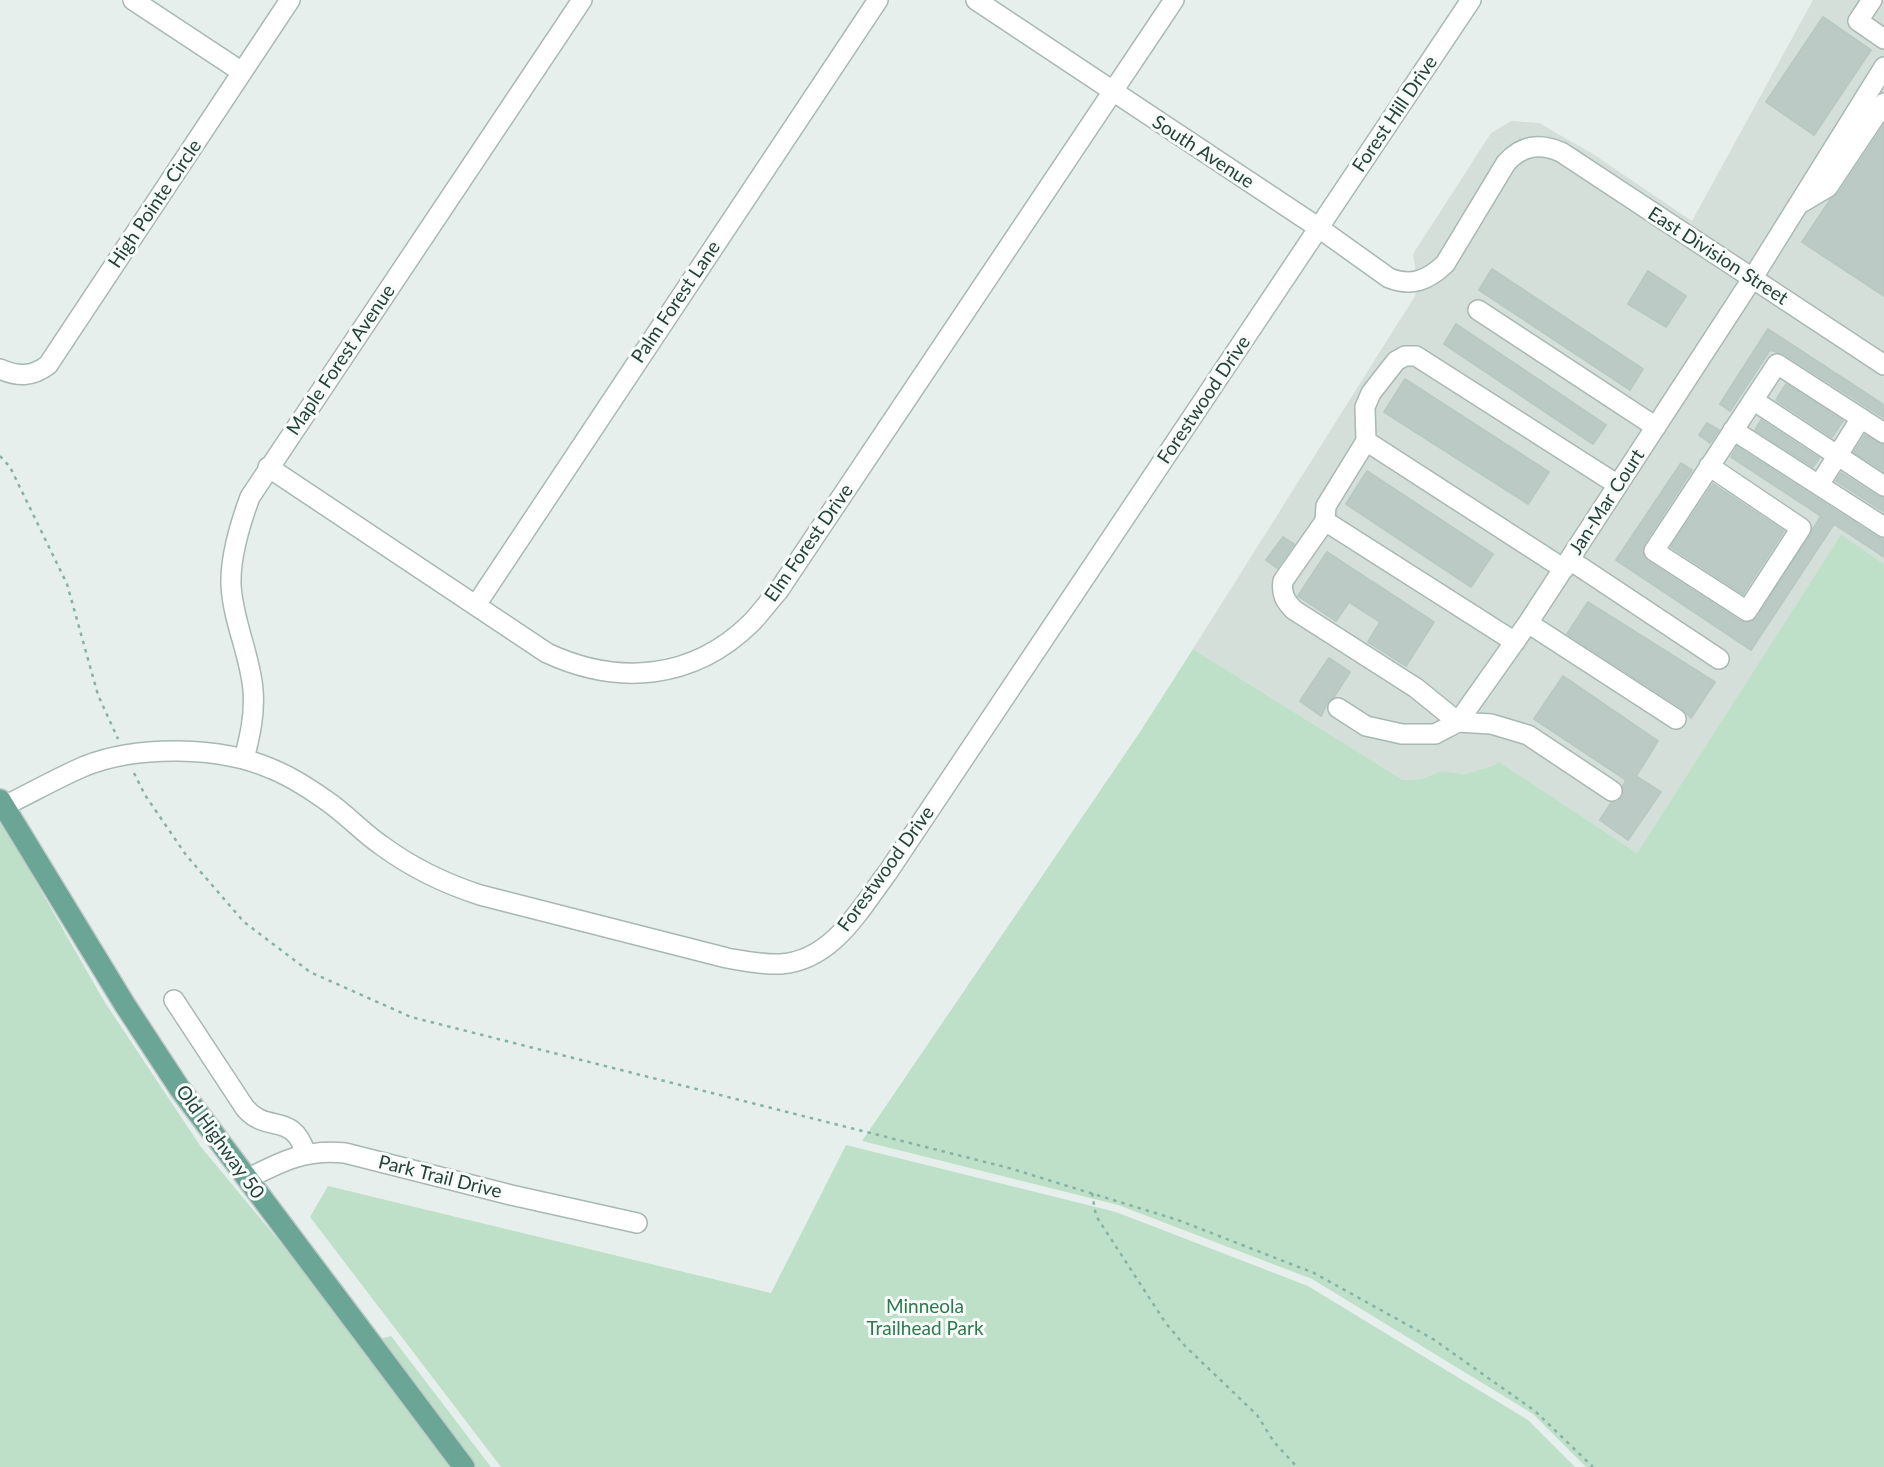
<!DOCTYPE html>
<html>
<head>
<meta charset="utf-8">
<style>
  body { margin:0 }
  canvas { display:block; background:#e6efeb }
</style>
</head>
<body>
<canvas width="1884" height="1467"></canvas>
<script>
const ctx = document.querySelector('canvas').getContext('2d');
ctx.lineJoin = 'round';
function fill(path, color) { ctx.fillStyle = color; ctx.fill(path, 'evenodd'); }
function strokePath(path, color, width, dash) { ctx.strokeStyle = color; ctx.lineWidth = width; ctx.lineCap = dash ? 'butt' : 'round'; ctx.setLineDash(dash || []); ctx.stroke(path); }
function label(font, color, halo, rows, align = 'center') {
  ctx.font = font + ' Lato,sans-serif'; ctx.lineWidth = 6; ctx.setLineDash([]); ctx.textBaseline = 'middle'; ctx.strokeStyle = halo; ctx.fillStyle = color; for (const [text, x, y, turn = 0] of rows) {
    ctx.save(); ctx.translate(x, y); ctx.rotate((+turn || 0) * Math.PI / 180); ctx.textAlign = isNaN(turn) ? turn : align; if (halo) ctx.strokeText(text, 0, 0); ctx.fillText(text, 0, 0); ctx.restore();
  }
}
fill(new Path2D(`
  M1813,0H1884V354L1563,141L1549,137L1526,138L1509,147L1499,159L1438,258L1430,266L1416,273L1413,254L1491,133L1511,121L1539,123L1593,154L1692,221Z
  M1536,155L1556,160L1740,282L1521,618L1446,726L1459,735L1754,292L1884,377V564L1841,536L1637,853L1498,761L1495,765L1465,774L1442,771L1421,779L1403,780L1193,649L1415,296L1416,292L1434,286L1446,277L1513,168L1520,160Z`), '#d4dfda');
fill(new Path2D(`
  M1841,535L1884,564V1467H1586L1533,1414L1312,1279L1118,1205L862,1141L1140,732L1193,649L1403,780L1421,779L1442,771L1465,774L1495,765L1498,761L1637,853Z
  M0,819L104,1001L201,1147L309,1277L453,1467H0Z
  M846,1145L1116,1212L1308,1286L1528,1420L1575,1467H501L310,1217L328,1186L771,1293Z
  M391,1336L491,1467H476L380,1339Z`), '#bfe0c8');
const building = new Path2D(`
  M1823,17L1871,50L1814,135L1766,102Z
  M1884,125V296L1802,242L1830,200L1838,194Z
  M1492,269L1643,369L1630,390L1479,290Z
  M1648,271L1686,296L1666,327L1628,304Z
  M1456,324L1606,425L1593,444L1444,344Z
  M1768,329L1884,405V418L1784,354L1770,350L1730,411L1720,404Z
  M1405,379L1549,472L1528,504L1384,412Z
  M1786,384L1843,421L1832,437L1776,400Z
  M1761,420L1819,458L1813,467L1755,430Z
  M1707,423L1719,430L1710,443L1699,435Z
  M1865,435L1884,445V471L1854,452Z
  M1737,447L1877,537L1884,539V557L1834,524L1751,650L1616,560L1681,463L1692,470L1644,544L1643,556L1647,561L1740,621L1747,623L1757,618L1821,516L1731,457Z
  M1367,471L1493,554L1471,587L1346,504Z
  M1841,473L1877,496L1884,498V512L1836,481Z
  M1713,484L1784,531L1743,594L1671,547Z
  M1283,537L1294,544L1277,568L1266,560Z
  M1327,552L1434,622L1406,666L1368,642L1380,622L1349,602L1336,621L1298,596Z
  M1588,602L1715,682L1691,718L1683,709L1567,634Z
  M1329,658L1350,672L1334,697L1328,701L1321,716L1300,701Z
  M1563,676L1658,741L1636,776L1661,792L1628,840L1600,820L1611,803L1618,802L1622,797L1623,786L1626,780L1534,719Z`);
fill(building, '#bbcac4');
strokePath(building, '#b8c9c2', 2);
const minor = new Path2D(`
  M133,0L242,72
  M976,0L1319,228L1389,278C1412,287 1428,280 1445,264L1506,163C1522,145 1539,143 1561,152L1884,365
  M1872,0L1858,21L1884,39
  M1801,203L1828,187L1884,103
  M1478,310L1656,427
  M0,369C18,377 32,377 48,365L290,0
  M1753,400L1884,486
  M1733,430L1884,527
  M1366,441L1564,569
  M1709,466L1801,528L1747,611L1654,551L1777,364L1884,433
  M268,467L547,653C618,686 693,680 751,623C761,613 769,601 779,590L1174,0
  M1819,485L1861,418
  M1325,521L1283,581C1281,594 1285,601 1294,610L1416,688L1458,722
  M1570,560L1719,659
  M476,605L878,0
  M1528,623L1676,719
  M1515,642L1325,521L1326,506L1366,441L1365,407L1371,393L1396,361L1405,356H1416L1618,485
  M1338,708L1366,726L1402,734H1435L1458,722L1491,724L1528,735L1612,791
  M1458,722L1528,623L1752,279L1884,67
  M244,759C250,736 255,714 253,690C250,654 233,622 231,585C230,556 240,524 250,497L582,0
  M4,806C31,793 57,778 85,766C138,745 220,746 272,769C292,777 310,789 327,801C346,814 362,832 381,845C412,868 443,883 480,895L727,958C745,961 763,965 781,964C833,960 860,909 888,872L1471,0
  M174,1000L245,1108C268,1135 292,1110 306,1154
  M247,1179C282,1161 306,1149 345,1153L511,1195L637,1223`);
const major = new Path2D(`
  M0,800L125,1005L180,1089L464,1467`);
strokePath(minor, '#a8b8b2', 22);
strokePath(major, '#c2cac8', 24);
strokePath(new Path2D(`
  M0,456L10,467L67,584L98,695L118,739
  M134,773L145,795L186,855L244,922L310,972L411,1017L1009,1168L1178,1220L1314,1273L1433,1339L1535,1411L1593,1467
  M1092,1193L1096,1216L1165,1322L1185,1346L1257,1415L1274,1442L1297,1467`), '#86b3a5', 2.5, [3.5, 5]);
strokePath(minor, '#fff', 19);
strokePath(major, '#6aa596', 21);
label('19px', '#24423a', '#f7fbf9', [
  ["Forest Hill Drive",1395,114,-56],
  ["South Avenue",1203,152,33],
  ["High Pointe Circle",155,204,-56],
  ["East Division Street",1718,256,33],
  ["Palm Forest Lane",676,302,-56],
  ["Maple Forest Avenue",341,360,-56],
  ["Forestwood Drive",1204,400,-56],
  ["Jan-Mar Court",1607,502,-57],
  ["Elm Forest Drive",809,543,-55],
  ["Forestwood Drive",886,869,-54],
  ["Old Highway 50",220,1142,54],
  ["Park Trail Drive",440,1177,14]
]);
label('19px', '#2d7a4b', '#f7fbf9', [
  ["Minneola",925,1307],
  ["Trailhead Park",925,1329]
]);
</script>
</body>
</html>
